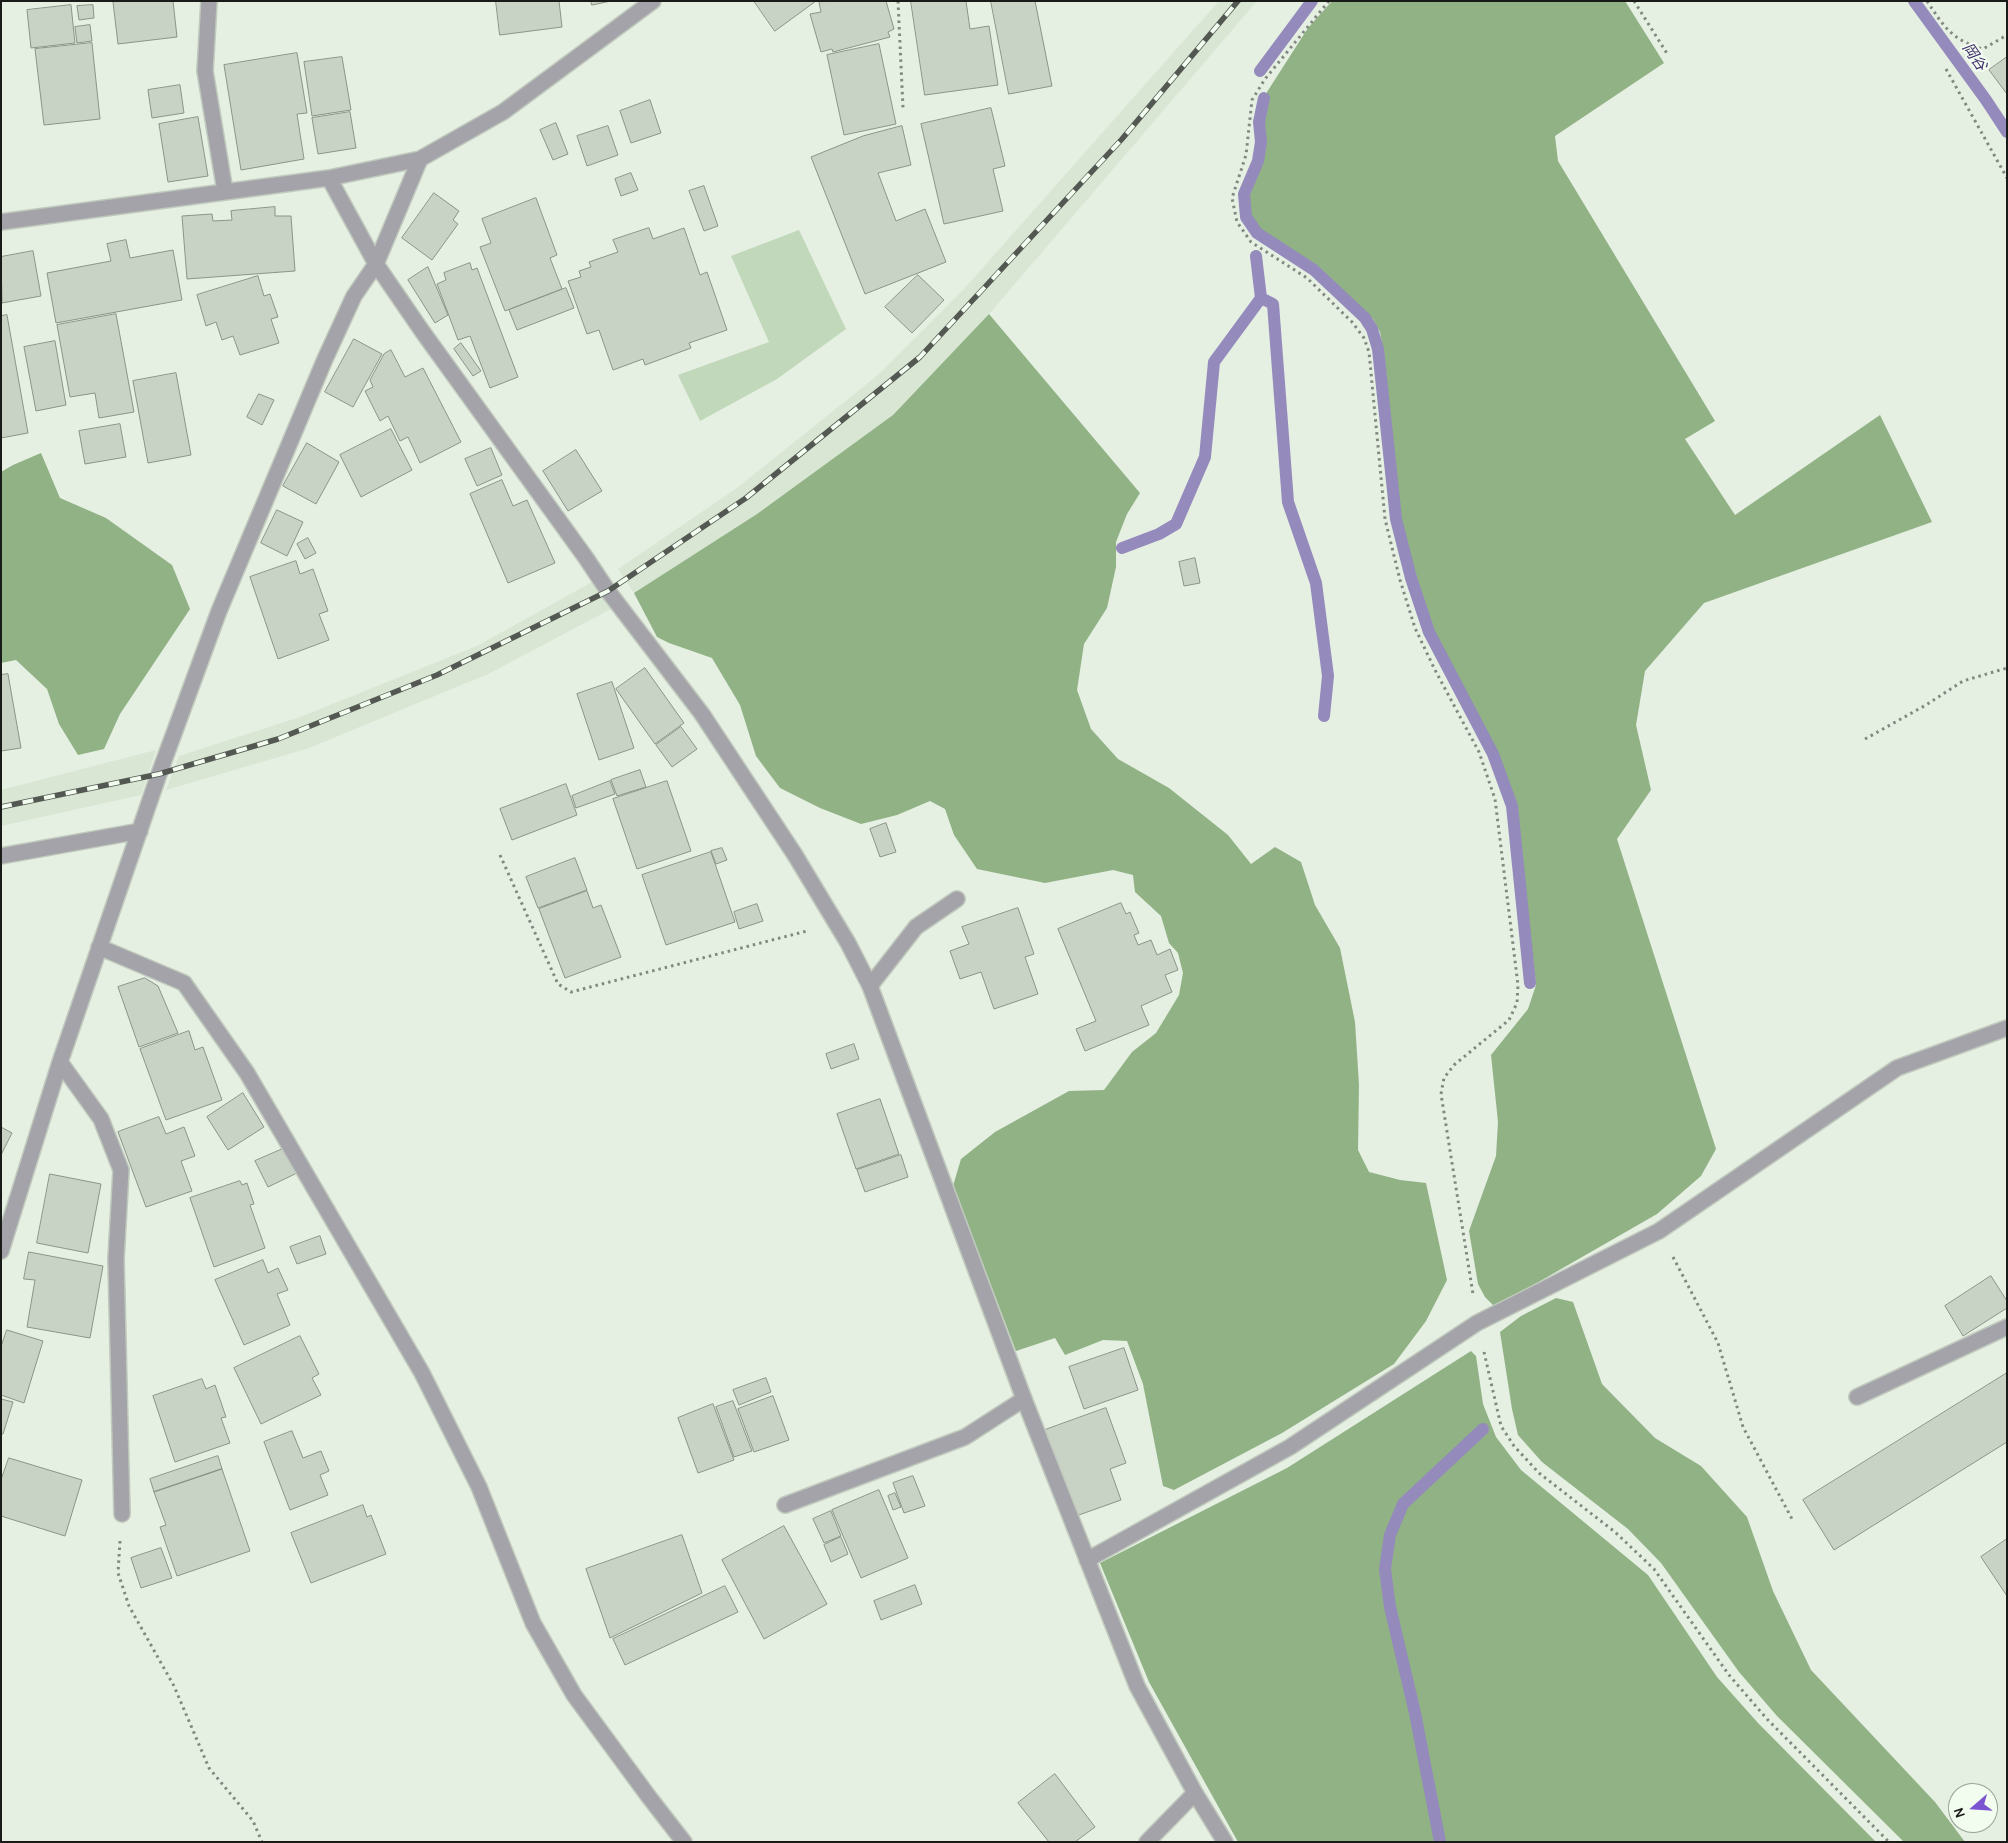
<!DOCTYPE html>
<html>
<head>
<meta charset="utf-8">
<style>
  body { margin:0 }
  #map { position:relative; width:2008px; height:1843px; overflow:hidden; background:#e5efe2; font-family:Karla,sans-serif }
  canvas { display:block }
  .frame { position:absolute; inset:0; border:2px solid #181b17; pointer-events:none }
  .north { position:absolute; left:1948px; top:1783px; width:50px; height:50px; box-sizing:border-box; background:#f2fcef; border:1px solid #9ba299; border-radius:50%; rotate:251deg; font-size:14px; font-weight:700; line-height:20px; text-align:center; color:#181b17 }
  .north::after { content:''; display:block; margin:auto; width:18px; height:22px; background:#7a55cf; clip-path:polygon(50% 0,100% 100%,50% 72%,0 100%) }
</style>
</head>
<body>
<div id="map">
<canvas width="2008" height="1843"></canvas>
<div class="frame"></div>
<div class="north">N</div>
</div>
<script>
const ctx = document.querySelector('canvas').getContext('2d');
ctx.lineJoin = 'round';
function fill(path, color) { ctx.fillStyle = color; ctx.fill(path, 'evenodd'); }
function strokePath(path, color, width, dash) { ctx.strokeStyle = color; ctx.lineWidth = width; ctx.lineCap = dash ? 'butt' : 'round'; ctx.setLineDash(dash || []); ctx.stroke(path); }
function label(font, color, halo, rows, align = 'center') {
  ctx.font = font + ' Karla,"Noto Sans JP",sans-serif'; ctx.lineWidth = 4.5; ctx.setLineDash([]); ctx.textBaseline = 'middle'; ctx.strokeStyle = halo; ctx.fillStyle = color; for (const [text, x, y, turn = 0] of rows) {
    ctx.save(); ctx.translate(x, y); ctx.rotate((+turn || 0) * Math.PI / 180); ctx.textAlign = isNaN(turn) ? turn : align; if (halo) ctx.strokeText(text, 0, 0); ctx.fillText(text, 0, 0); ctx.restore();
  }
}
fill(new Path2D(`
  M1219,1H1257L989,314L893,415L757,514L634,593L618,569L737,488L878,375L964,289Z
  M592,582L611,609L488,674L309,748L166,790L179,756L300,717L477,646Z
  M156,750L141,795L1,826V790Z`), '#d8e6d3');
fill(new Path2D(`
  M799,230L846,329L777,379L700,421L678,375L769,342L731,256Z`), '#c2d8ba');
fill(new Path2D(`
  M1332,1H1625L1664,63L1555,136L1558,161L1715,421L1685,439L1735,515L1880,415L1932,522L1704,603L1645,671L1636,725L1651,790L1617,839L1716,1149L1701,1176L1657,1214L1495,1307L1485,1297L1478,1284L1469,1231L1496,1156L1498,1122L1491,1055L1528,1009L1536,985L1516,805L1498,753L1436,636L1417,585L1401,520L1384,353L1380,332L1373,319L1319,267L1264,234L1251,216L1248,194L1266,148L1262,122L1267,92L1308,28Z
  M989,314L1140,493L1127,514L1116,542V567L1107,608L1084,644L1077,690L1091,729L1118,759L1169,788L1228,835L1251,864L1275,847L1301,862L1315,905L1340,948L1355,1022L1359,1085L1358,1150L1369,1172L1400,1180L1426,1183L1447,1280L1426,1321L1394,1364L1282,1433L1174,1490L1163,1486L1143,1384L1127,1341L1103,1340L1065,1355L1055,1338L1016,1351L953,1186L961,1159L995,1132L1069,1091L1104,1090L1132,1052L1156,1033L1179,995L1183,973L1178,953L1169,943L1161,916L1135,892L1133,875L1113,870L1045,883L977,869L954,835L945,809L930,801L897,815L861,824L820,808L780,788L756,756L740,705L712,658L669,643L657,637L634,593L757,514L893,415Z
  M41,453L60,498L106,518L172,565L190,609L120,714L104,749L78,755L59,724L47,689L16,660L1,663V472L13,465Z
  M1556,1298L1573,1302L1602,1384L1655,1438L1701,1466L1747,1517L1773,1591L1811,1670L1935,1802L1965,1842H1904L1777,1716L1739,1672L1661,1563L1628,1529L1542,1462L1518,1435L1512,1409L1500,1332L1521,1316Z
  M1471,1351L1476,1356L1483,1404L1496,1437L1521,1470L1648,1575L1717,1677L1758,1723L1876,1842H1238L1149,1682L1100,1563L1287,1468Z`), '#90b285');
strokePath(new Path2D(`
  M1914,1L1986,100L2007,132
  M1260,71L1312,1
  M1264,98L1259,122L1261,142L1258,161L1244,194L1246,217L1257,233L1314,270L1365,318L1372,329L1378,349L1396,519L1411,578L1429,632L1493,754L1512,806L1530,983
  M1261,298L1273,304L1288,502L1316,583L1328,676L1324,716
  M1122,548L1159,534L1176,524L1205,457L1214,362L1261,298L1256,256
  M1440,1842L1415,1713L1390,1607L1385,1569L1390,1535L1403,1504L1483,1429`), '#948abc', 12);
const building = new Path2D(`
  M173,1L177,37L118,44L113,2Z
  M496,1H559L562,27L500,35Z
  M591,1H611L592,5Z
  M754,1H816L775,31Z
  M886,1L894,29L888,32L890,37L833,52L832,49L821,52L810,14L821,12L819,2Z
  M911,1H966L970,29L989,26L998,85L925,95Z
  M991,1H1035L1052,86L1009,94Z
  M71,5L75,43L31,48L27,10Z
  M93,5L94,18L79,20L77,6Z
  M90,25L92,41L77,43L75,27Z
  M92,43L100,119L44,125L35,49Z
  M879,44L896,124L844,135L827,55Z
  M297,53L307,113L297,114L304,159L241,170L224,65Z
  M342,57L351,110L312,116L304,62Z
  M2007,57V94L1989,70Z
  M180,85L184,113L152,118L148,90Z
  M650,100L661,133L631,143L620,111Z
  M991,108L1005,166L993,169L1003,211L944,224L921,124Z
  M350,112L356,148L318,154L312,118Z
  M198,117L208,176L168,182L159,124Z
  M556,123L568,154L553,160L540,130Z
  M608,126L618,155L587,166L577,136Z
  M902,126L911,165L878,173L896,221L925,209L946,262L865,294L811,157L863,136Z
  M631,173L638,190L621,196L615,179Z
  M704,186L718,226L704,231L689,191Z
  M434,193L459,211L453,220L458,224L432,260L402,238Z
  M536,198L557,255L550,258L562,289L505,311L480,247L491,243L482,219Z
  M275,207V216H291L295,271L187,279L182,216L212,214L213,221L232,220L231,211Z
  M649,228L653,239L684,228L700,275L707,272L727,330L689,343L691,348L645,365L643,359L613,370L599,330L587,334L568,281L581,277L579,271L591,267L589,262L618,252L613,240Z
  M126,240L130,258L173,250L182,300L56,323L47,273L111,261L107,244Z
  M33,251L41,296L2,303L1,257Z
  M470,263L472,270L477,268L518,377L490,388L470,336L458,340L437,284L446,280L444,273Z
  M428,267L448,315L435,323L408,280Z
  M918,275L944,300L912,333L885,307Z
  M258,276L264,296L270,294L278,317L271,319L279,343L240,355L233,336L222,340L216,322L206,326L197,295Z
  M566,288L574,308L517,330L509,310Z
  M116,314L134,412L99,418L95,393L70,397L57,325Z
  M7,315L28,433L1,438V316Z
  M354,339L382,354L353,407L325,392Z
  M55,341L66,405L36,411L24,347Z
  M461,343L481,371L473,376L454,349Z
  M391,350L405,377L423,368L461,442L420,463L408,437L400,441L388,416L380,421L365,391L373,387L370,380L384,354Z
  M176,373L191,455L148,463L133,381Z
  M259,394L274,400L262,425L247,417Z
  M120,424L126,457L85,464L79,431Z
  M391,429L412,470L361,497L340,455Z
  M307,443L339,462L316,504L283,486Z
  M491,448L502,475L477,486L465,459Z
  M576,450L602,491L568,511L543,471Z
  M502,480L513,506L527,500L555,563L508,583L470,494Z
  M277,510L303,522L287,556L261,543Z
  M308,538L316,553L305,559L297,544Z
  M1195,558L1200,583L1184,586L1179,562Z
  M296,561L300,574L313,569L328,611L319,614L329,640L278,659L250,577Z
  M645,668L684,723L655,744L616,689Z
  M8,674L21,748L1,751V675Z
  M612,682L634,748L599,760L577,694Z
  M681,727L697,749L672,767L656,745Z
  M640,770L646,787L617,796L611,780Z
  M610,781L615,794L576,808L572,796Z
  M667,781L691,851L637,869L613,799Z
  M566,784L577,815L512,840L500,809Z
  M886,823L896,852L880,857L870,829Z
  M722,848L727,860L716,864L711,851Z
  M711,852L735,922L666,945L642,875Z
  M575,858L587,890L538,908L526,877Z
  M587,891L593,908L601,905L621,957L565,978L539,909Z
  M1121,903L1126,914L1130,912L1139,933L1134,935L1138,945L1151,940L1157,955L1170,949L1178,970L1165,975L1172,992L1141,1006L1149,1025L1085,1051L1076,1029L1096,1021L1058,929Z
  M757,904L763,921L739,929L734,912Z
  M1018,908L1034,954L1025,957L1038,994L994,1009L981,972L960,979L950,951L969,944L962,927Z
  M145,978L158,986L178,1033L139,1047L118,987Z
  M189,1031L195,1050L203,1047L222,1100L166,1120L140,1049Z
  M854,1044L859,1059L831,1069L826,1054Z
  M243,1093L264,1127L228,1150L207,1117Z
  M880,1099L899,1154L856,1169L837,1114Z
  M159,1117L166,1134L184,1127L195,1156L181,1161L192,1191L146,1207L118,1132Z
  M1,1127L12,1133L1,1155Z
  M285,1148L297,1173L268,1187L255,1161Z
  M901,1155L908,1177L865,1192L857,1170Z
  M50,1174L101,1184L88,1253L37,1243Z
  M240,1181L242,1185L247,1183L254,1204L250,1205L265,1248L214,1267L190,1198Z
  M320,1236L326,1254L297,1264L290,1247Z
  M29,1252L103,1266L90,1338L27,1327L35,1280L24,1279Z
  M263,1260L268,1273L278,1268L288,1290L277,1294L290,1325L244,1345L215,1280Z
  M1991,1276L2007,1301V1308L1963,1336L1945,1306Z
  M7,1330L43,1341L24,1403L1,1395V1347Z
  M300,1336L319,1374L312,1378L321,1395L261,1424L234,1368Z
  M1124,1348L1138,1390L1084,1409L1069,1367Z
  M2007,1373V1442L1834,1550L1803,1500Z
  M766,1378L771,1392L739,1405L733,1390Z
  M202,1379L206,1389L215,1385L226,1417L221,1418L230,1443L175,1462L153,1396Z
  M773,1396L789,1440L754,1452L738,1409Z
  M1,1399L13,1402L3,1434H1Z
  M733,1401L752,1451L734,1457L716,1407Z
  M713,1404L734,1460L698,1473L678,1418Z
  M1106,1408L1126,1463L1110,1469L1121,1500L1076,1516L1045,1430Z
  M292,1431L303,1458L321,1451L329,1471L320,1475L328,1495L290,1510L264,1442Z
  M218,1456L222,1469L154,1492L150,1479Z
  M9,1458L82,1480L65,1536L1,1516V1480Z
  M222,1469L250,1551L177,1576L160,1527L166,1525L154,1492Z
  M913,1476L925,1506L904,1513L893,1483Z
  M879,1490L908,1558L861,1578L832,1510Z
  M895,1493L901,1507L893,1510L888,1496Z
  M363,1505L367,1517L371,1515L386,1554L311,1583L291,1533Z
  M831,1511L841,1536L824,1543L813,1519Z
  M784,1526L827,1604L764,1639L722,1560Z
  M682,1535L702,1593L610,1638L586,1569Z
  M841,1537L848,1554L831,1562L824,1545Z
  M2007,1539V1596L1981,1557Z
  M161,1548L172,1578L141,1588L131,1558Z
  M915,1585L922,1604L881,1620L874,1601Z
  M725,1586L738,1612L625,1665L613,1639Z
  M1055,1774L1095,1827L1075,1842H1049L1018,1803Z`);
fill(building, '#c8d2c5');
strokePath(building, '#8b9488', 1);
const lane = new Path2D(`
  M870,986L916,927L957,899
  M1857,1397L2007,1327
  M785,1505L965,1437L1024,1399`);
const street = new Path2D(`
  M209,1L205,71L225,191
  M329,178L376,264L422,331L586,558L608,591L702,714L795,855L848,943L870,986L1024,1399L1137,1686L1195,1793L1225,1842
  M1,222L329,178L420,159L503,112L653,1
  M1,856L140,831
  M99,947L184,983L247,1073L422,1373L479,1487L533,1623L574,1695L649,1797L684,1842
  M60,1062L101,1119L121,1170L116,1259L122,1514
  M1,1251L60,1062L159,774L219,611L325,359L354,296L376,264L420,159
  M1087,1560L1290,1447L1477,1323L1659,1231L1897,1068L2007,1028
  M1147,1842L1195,1793`);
strokePath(lane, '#c0c9bd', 18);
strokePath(street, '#c0c9bd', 18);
strokePath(new Path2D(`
  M898,1L903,108
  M1329,1L1265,79L1252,100L1246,155L1232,198L1237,222L1251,242L1307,278L1352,322L1364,338L1369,352L1385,519L1400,580L1415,628L1435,670L1479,752L1495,799L1518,985L1517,1003L1509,1020L1454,1065L1444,1078L1441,1094L1473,1294
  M1634,1L1668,55
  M1927,1C1944,27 1952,40 1983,49L2007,35
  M1946,69L2007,178
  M1865,739L1926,705L1963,681L2007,668
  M500,855L558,984L571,992L807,931
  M1673,1257L1718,1343L1743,1427L1792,1519
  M1484,1352L1501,1426L1514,1446L1539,1473L1615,1532L1654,1569L1729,1675L1767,1719L1889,1842
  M120,1541L118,1573L129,1606L174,1686L209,1768L253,1821L262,1842`), '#828880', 3, [2.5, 4]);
strokePath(lane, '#a4a3a9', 15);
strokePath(street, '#a4a3a9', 15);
const rail = new Path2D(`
  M1,807L159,774L278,739L437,675L608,591L746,498L920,357L1122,139L1238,1`);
strokePath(rail, '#535852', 5.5);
strokePath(rail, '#f2fcef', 4, [11]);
label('italic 15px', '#3e2c6a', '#f2fcef', [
  ["岡谷",1974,57,55]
]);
</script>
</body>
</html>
